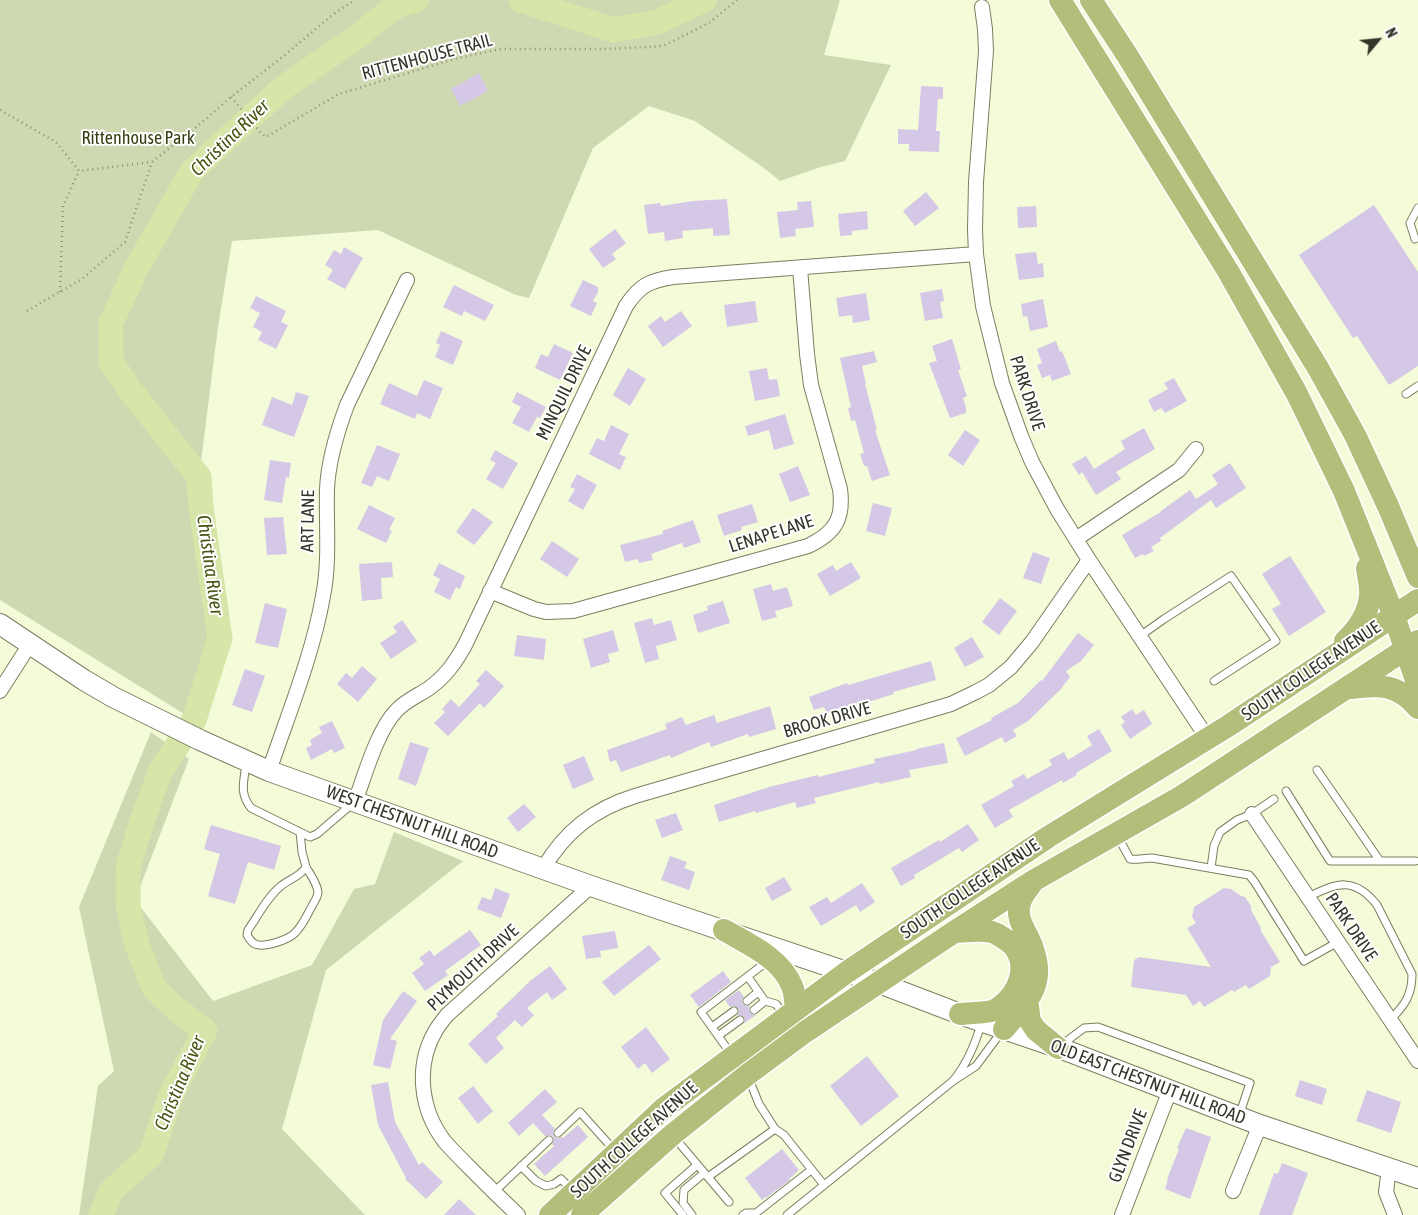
<!DOCTYPE html>
<html>
<head>
<meta charset="utf-8">
<style>
  body { margin:0 }
  #map { position:relative; width:1418px; height:1215px; overflow:hidden; background:#f3fbd9; font-family:"Asap Condensed",sans-serif }
  canvas { display:block }
  .north { position:absolute; left:1353px; top:15px; width:50px; height:50px; -webkit-text-stroke:4px #fff; paint-order:stroke; rotate:62deg; font-size:14px; font-weight:700; line-height:20px; text-align:center; color:#333629 }
  .north::after { content:''; display:block; margin:auto; width:18px; height:22px; background:#333629; clip-path:polygon(50% 0,100% 100%,50% 72%,0 100%) }
</style>
</head>
<body>
<div id="map">
<canvas width="1418" height="1215"></canvas>
<div class="north">N</div>
</div>
<script>
const ctx = document.querySelector('canvas').getContext('2d');
ctx.lineJoin = 'round';
function fill(path, color) { ctx.fillStyle = color; ctx.fill(path, 'evenodd'); }
function strokePath(path, color, width, dash) { ctx.strokeStyle = color; ctx.lineWidth = width; ctx.lineCap = dash ? 'butt' : 'round'; ctx.setLineDash(dash || []); ctx.stroke(path); }
function label(font, color, halo, rows, align = 'center') {
  ctx.font = font + ' "Asap Condensed",sans-serif'; ctx.lineWidth = 4; ctx.setLineDash([]); ctx.textBaseline = 'middle'; ctx.strokeStyle = halo; ctx.fillStyle = color; for (const [text, x, y, turn = 0] of rows) {
    ctx.save(); ctx.translate(x, y); ctx.rotate((+turn || 0) * Math.PI / 180); ctx.textAlign = isNaN(turn) ? turn : align; if (halo) ctx.strokeText(text, 0, 0); ctx.fillText(text, 0, 0); ctx.restore();
  }
}
fill(new Path2D(`
  M0,0H840L824,55L891,65L845,161L821,167L780,181L764,168L695,121L649,106L593,148L529,298L516,295L378,230L232,241L218,327L199,477L201,508L220,638L194,720L0,600Z
  M151,732L189,759L135,900L213,1001L312,965L354,889L375,884L394,832L463,861L326,970L282,1129L365,1215H79L98,1086L114,1071L79,907Z`), '#ced8b1');
strokePath(new Path2D(`
  M521,0L614,30L657,22L704,0
  M101,1215L111,1191L151,1155L171,1095L205,1031L175,1008L154,988L137,945L128,906V867L144,815L161,770L194,720L220,638L201,508L199,477L130,390L111,361V323L136,269L192,171L284,87L350,42L396,6L416,0`), '#d6e5a8', 25);
fill(new Path2D(`
  M479,73L488,91L460,106L451,89Z
  M921,86L943,87V99H938L936,131H940L939,152L909,151V144H898V129L918,130Z
  M926,192L939,208L915,226L903,211Z
  M727,199L730,235L713,236V228L682,231L683,238L665,241L664,232L648,234L644,205L660,203L661,206L693,201Z
  M811,201L814,227L795,229L796,236L780,238L777,212L798,210L797,202Z
  M1374,205L1418,272V366L1389,385L1357,336L1353,338L1299,255Z
  M1036,206L1037,227L1018,228L1017,207Z
  M867,211L868,229L852,231V235L840,236L838,214Z
  M615,229L626,243L612,254L616,259L603,268L589,249Z
  M344,247L363,258L345,289L327,279L333,270L325,265L334,250L341,254Z
  M1036,252L1038,264L1043,263L1044,277L1019,280L1015,254Z
  M583,280L598,287V292L593,301L597,303L591,316L570,306Z
  M454,285L494,305L485,321L464,311L462,316L443,307Z
  M942,289L944,301L940,302L943,318L925,321L920,293Z
  M866,293L870,320L853,323L852,315L839,317L836,298Z
  M256,296L286,311L281,322L288,325L276,349L258,340L262,332L253,327L260,313L250,308Z
  M1043,299L1048,327L1030,331L1027,316L1023,317L1021,304Z
  M755,301L758,322L727,327L724,305Z
  M681,311L692,326L663,347L648,326L661,316L665,322Z
  M441,331L463,341L453,365L435,357L440,345L436,343Z
  M952,339L961,369L958,370L967,396L963,398L966,408V413L950,418L929,363L937,361L932,346Z
  M1056,341L1060,352L1062,351L1071,374L1052,381L1050,375L1042,378L1037,365L1042,363L1037,349Z
  M554,344L573,353L560,380L535,368L541,354L548,357Z
  M874,351L877,362L862,366L866,384H865L877,430H875L890,475L872,481L867,466H864L860,454L864,453L855,420L851,421L848,408L851,407L840,358Z
  M628,368L646,379L630,406L613,395Z
  M767,368L769,380L777,379L780,396L755,401L749,371Z
  M1174,378L1187,401L1165,413L1161,408L1154,412L1148,400L1168,389L1164,383Z
  M424,380L443,388L430,419L417,413L415,419L380,404L389,383L417,396Z
  M296,392L309,396L294,437L262,425L272,397L292,405Z
  M517,392L546,407L540,418L537,417L529,432L512,423L521,407L512,402Z
  M785,414L794,444L774,450L769,430L748,436L745,426Z
  M611,425L629,434L619,454L626,457L620,470L589,454L597,438L604,441Z
  M1144,428L1155,449L1116,472L1121,479L1096,495L1082,472L1079,475L1072,464L1086,456L1094,469L1125,449L1121,441Z
  M965,430L980,440L963,466L948,455Z
  M377,445L400,454L389,481L377,476L372,487L361,483Z
  M495,450L518,463L503,489L486,479L496,463L490,460Z
  M270,460L291,463L289,478L286,477L282,503L264,500Z
  M1230,463L1246,488L1216,508L1211,500L1160,538L1161,541L1151,547L1154,551L1144,556L1143,554L1135,558L1122,535L1161,512V511L1190,490L1196,499L1218,484L1212,475Z
  M798,466L810,495L790,502L779,474Z
  M577,474L597,485L583,510L568,501L575,489L570,487Z
  M873,503L892,508L885,536L866,531Z
  M752,504L758,522L741,527L742,530L724,536L717,515Z
  M369,505L395,518L389,530L392,531L386,543L357,529Z
  M473,508L493,522L474,545L456,532Z
  M283,517L287,554L267,555L264,518Z
  M693,520L701,542L684,548L682,543L651,554L653,560L639,563L638,559L625,562L620,545L663,534L662,531Z
  M552,541L579,559L567,577L540,559Z
  M1033,552L1050,558L1041,584L1023,578Z
  M1290,556L1326,612L1289,636L1272,609L1281,604L1262,574Z
  M392,562L393,577L381,578L382,599L362,601L359,564Z
  M851,562L861,578L830,596L817,574L833,565L836,571Z
  M439,563L465,576L460,589L456,587L450,600L434,592L440,579L433,575Z
  M771,584L773,591L787,587L793,606L775,611L777,617L762,621L753,589Z
  M1000,598L1017,611L999,635L982,622Z
  M723,601L730,623L698,633L693,615L708,610L707,606Z
  M265,603L287,609L278,648L255,643Z
  M652,618L654,625L671,620L677,640L656,646L659,659L645,663L634,623Z
  M402,620L417,641L391,659L380,643L397,632L393,627Z
  M613,630L619,651L608,654L610,662L591,668L583,639Z
  M1078,633L1094,645L1081,661L1066,671L1070,677L1060,690L1028,721L1013,730L1017,736L1005,743L1002,737L965,756L956,738L992,720L991,718L1018,703L1041,680L1042,681Z
  M517,635L546,639L544,660L514,656Z
  M972,637L984,657L965,667L954,648Z
  M931,661L936,680L893,692L894,694L865,703L864,700L827,714L824,707L814,710L809,697L847,683L848,685Z
  M362,666L377,679L358,702L337,684L346,673L352,678Z
  M245,669L265,676L252,712L232,705Z
  M486,670L504,686L484,708L480,703L448,736L434,723L445,712L442,709L451,699L459,707L480,684L476,681Z
  M770,706L776,729L749,737L748,734L711,747L709,742L671,758L670,755L621,772L616,760L610,762L607,750L667,729L665,724L682,717L686,725L714,715L717,723Z
  M1132,709L1136,715L1144,710L1152,724L1130,739L1121,725L1125,722L1121,717Z
  M332,721L345,748L334,753L332,749L311,760L306,748L312,745L310,740L322,733L319,727Z
  M1099,729L1112,751L1076,773L1077,775L1063,783L1062,780L1009,810L1013,817L995,828L981,805L1014,786L1011,781L1024,774L1027,779L1052,765L1049,760L1064,752L1068,760L1092,745L1087,736Z
  M410,742L429,748L416,786L398,779Z
  M944,743L948,763L909,770L911,777L880,784L879,782L814,798L816,803L797,808L795,802L756,813L755,811L719,822L714,805L769,787L818,775V777L875,763L874,759L917,750L916,749Z
  M584,756L594,780L573,789L563,765Z
  M524,804L536,817L518,832L507,818Z
  M676,813L683,830L662,838L655,820Z
  M968,824L979,840L962,852L959,848L914,875L915,878L901,886L891,868L939,840L940,842Z
  M211,825L281,846L274,870L248,862L235,904L208,896L220,854L204,849Z
  M670,856L687,862L684,868L695,872L689,890L661,880Z
  M784,877L792,890L772,901L765,888Z
  M862,883L875,902L860,912L856,905L821,926L809,907L827,897L831,903Z
  M495,888L510,894L501,918L477,909L482,897L491,900Z
  M1224,888L1231,889L1241,896L1245,897L1251,906V910L1261,928V931L1280,962L1271,967L1270,976L1249,989L1246,985L1234,992L1232,990L1204,1007L1200,1001L1193,1006L1186,995L1131,987L1134,960L1139,957L1211,967L1187,928L1196,923L1192,917L1194,907Z
  M470,930L481,945L445,971L448,975L425,991L412,973L424,964L419,958L430,950L434,956Z
  M615,931L618,948L600,951L601,957L586,959L582,936Z
  M649,945L661,959L614,996L602,982Z
  M550,966L567,989L552,1000L547,992L527,1008L534,1015L522,1027L515,1020L496,1038L504,1048L486,1064L468,1044L498,1016L496,1014L530,981Z
  M723,971L731,982L699,1007L690,995Z
  M739,990L744,997L742,1000L743,1004L746,1006L750,1005L749,1010L750,1013L753,1015H756L743,1024L745,1020L744,1017L740,1015L737,1016L739,1011L738,1008L734,1006L730,1007L725,1000Z
  M403,991L417,1001L390,1039L397,1041L390,1069L373,1065L383,1020Z
  M646,1027L670,1059L652,1073L645,1063L638,1069L621,1047Z
  M867,1056L899,1096L861,1126L830,1086Z
  M1300,1080L1327,1089L1322,1105L1295,1096Z
  M388,1082L395,1122L419,1165L422,1162L443,1182L426,1199L405,1179L406,1178L378,1125L371,1085Z
  M473,1086L493,1111L478,1124L458,1098Z
  M545,1089L557,1102L542,1115L555,1129L553,1132L554,1136L557,1138L562,1137L563,1138L578,1125L588,1137L545,1176L534,1164L554,1146L552,1144L554,1141L553,1137L550,1135L545,1136L533,1123L519,1136L508,1123Z
  M1367,1090L1401,1102L1391,1133L1356,1121Z
  M1186,1128L1211,1137L1190,1199L1165,1189L1168,1179H1167L1179,1149L1177,1148Z
  M782,1149L799,1170L789,1179L790,1180L766,1198L765,1197L762,1200L745,1178Z
  M1282,1163L1308,1173L1292,1215H1259L1274,1173L1278,1174Z
  M459,1199L476,1215H444Z`), '#d5c8e7');
const lane = new Path2D(`
  M1415,239L1410,223L1418,208
  M1406,394L1418,386
  M1140,636L1164,619L1231,576L1276,641L1214,681
  M246,764C244,782 239,793 251,808L310,837L317,834L352,804
  M1317,770L1380,861
  M1286,791L1330,861H1416
  M300,832L302,852L306,867C300,877 289,879 281,886C267,897 258,916 248,930L247,935C249,938 251,942 255,944C264,948 288,940 295,933C303,925 307,915 312,906C314,902 318,897 318,892C317,883 310,874 306,867
  M1118,837L1130,859C1137,860 1144,858 1152,858L1249,875L1254,881L1304,961L1338,942
  M1211,868L1214,846L1220,832L1237,820L1252,814L1274,799
  M1308,897C1337,883 1354,876 1377,905L1412,974C1412,995 1405,1005 1391,1019
  M748,977L765,1001L754,1010
  M747,1001L758,992
  M765,1001L776,1004L784,1015
  M981,1024C975,1045 967,1064 953,1081L976,1066L1002,1031
  M712,1027L734,1011
  M718,1036L740,1020
  M1060,1046L1084,1028L1098,1027L1250,1083L1239,1116
  M731,1054L701,1012L769,960
  M749,1079L759,1104L775,1129L784,1135L824,1185
  M558,1133L580,1112L615,1151
  M674,1137L729,1202
  M521,1166L536,1181L546,1186L554,1184L561,1179L572,1190
  M708,1177L775,1129
  M494,1192L549,1140
  M683,1215L665,1193L697,1165
  M692,1215L683,1203L684,1190L704,1173
  M743,1215L746,1213H756L811,1170
  M787,1215L953,1081`);
const street = new Path2D(`
  M982,7L985,29L986,51L976,182L975,230L976,254L983,306L1002,383L1021,436L1032,462L1057,509L1089,560L1208,739
  M1076,539L1179,470L1196,449
  M490,591L534,609L546,612L573,611L808,546C835,533 844,519 840,489L811,385L807,354L800,268
  M0,691L30,644
  M269,771C288,715 313,654 323,596C330,561 326,525 327,490C328,461 337,432 347,405L407,280
  M355,802C365,775 377,731 396,711C405,701 417,696 428,689C445,677 455,663 465,645L626,306C640,285 649,281 673,277L976,254
  M1252,814L1418,1061
  M543,869C565,831 594,809 635,796L934,709L951,704L976,692L989,685L1011,667L1032,642L1089,560
  M1389,1168L1386,1192L1395,1215
  M1233,1191L1260,1125
  M518,1215C502,1200 487,1185 471,1169C462,1160 453,1151 445,1142C420,1110 415,1065 436,1030C439,1025 443,1020 447,1015L591,886
  M1122,1215L1170,1090`);
const secondary = new Path2D(`
  M0,624L84,680L113,697L200,740L269,771L591,886L879,983L960,1014L1057,1047L1260,1125L1418,1178`);
const primary = new Path2D(`
  M1060,0L1228,271L1297,394L1344,491L1394,616L1418,686
  M1091,0L1127,55L1318,368L1355,435L1388,506L1418,577
  M1345,641C1358,629 1368,614 1370,596C1371,587 1368,577 1367,568
  M1351,688C1380,684 1398,684 1418,708
  M724,930C748,944 781,958 792,986C795,993 795,1002 796,1009
  M955,932C968,932 985,928 997,934C1003,938 1011,942 1015,948C1029,968 1018,993 1001,1006C999,1007 997,1009 995,1010C988,1013 969,1013 960,1014
  M1027,1000L1030,1021L1036,1030L1058,1048
  M1004,1029C1014,1017 1034,996 1036,981C1039,969 1036,957 1032,946C1027,932 1015,919 1020,903C1022,895 1028,889 1032,883
  M550,1215L664,1108L847,972L1048,837L1228,726L1418,600
  M582,1215L672,1135L747,1075L805,1032L954,932L1033,881L1182,796L1418,641`);
strokePath(lane, '#788061', 9);
strokePath(street, '#788061', 16);
strokePath(secondary, '#788061', 22);
strokePath(primary, '#fff', 25);
strokePath(new Path2D(`
  M231,97L260,132L266,137L339,94L454,59L501,49H606L663,46L709,23L737,0
  M0,110L56,142L79,171L152,162
  M60,292L63,206L79,171
  M27,311L82,279L125,242L152,162L200,124L231,97L280,59L336,12L355,0`), '#8a8f78', 2.5, [1, 4]);
strokePath(lane, '#fff', 7);
strokePath(street, '#fff', 14);
strokePath(secondary, '#fff', 20);
strokePath(primary, '#b2be7a', 22);
label('18px', '#333629', '#fff', [
  ["RITTENHOUSE TRAIL",427,57,-15],
  ["MINQUIL DRIVE",564,393,-64],
  ["PARK DRIVE",1027,393,72],
  ["ART LANE",308,521,-89],
  ["LENAPE LANE",771,534,-18],
  ["SOUTH COLLEGE AVENUE",1311,671,-34],
  ["BROOK DRIVE",827,720,-16],
  ["WEST CHESTNUT HILL ROAD",412,822,20],
  ["SOUTH COLLEGE AVENUE",970,889,-34],
  ["PARK DRIVE",1351,927,56],
  ["PLYMOUTH DRIVE",473,968,-43],
  ["OLD EAST CHESTNUT HILL ROAD",1148,1082,21],
  ["SOUTH COLLEGE AVENUE",634,1140,-42],
  ["GLYN DRIVE",1128,1146,-69]
]);
label('18px', '#373f12', '#fff', [
  ["Rittenhouse Park",138,138]
]);
label('italic 19px', '#485411', '#fff', [
  ["Christina River",230,138,-44],
  ["Christina River",210,565,82],
  ["Christina River",180,1083,-67]
]);
</script>
</body>
</html>
